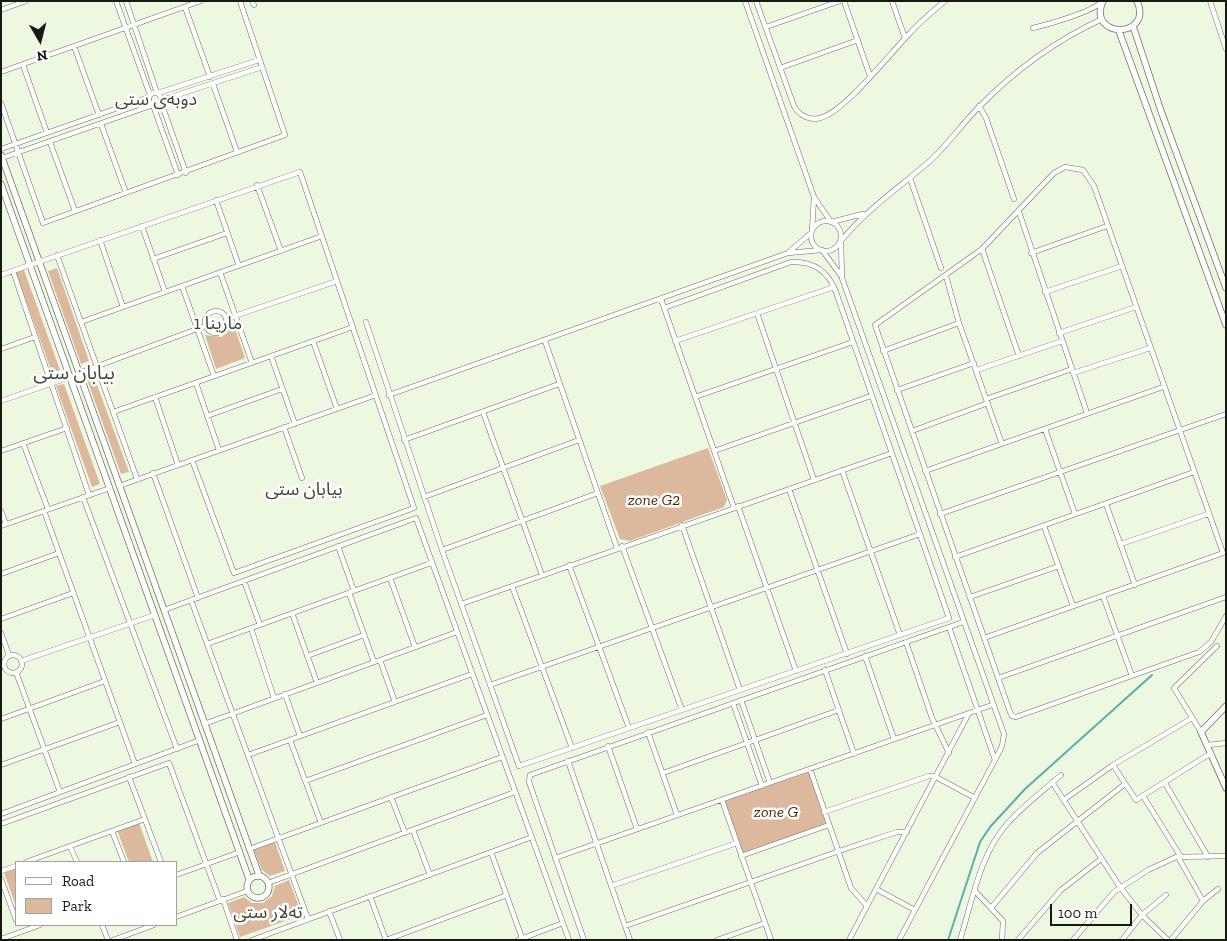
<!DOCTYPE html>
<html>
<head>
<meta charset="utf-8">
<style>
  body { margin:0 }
  #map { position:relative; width:1227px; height:941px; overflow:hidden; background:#edf8e1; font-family:"Zilla Slab",serif }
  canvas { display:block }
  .frame { position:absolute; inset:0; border:2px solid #171a12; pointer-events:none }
  .legend { position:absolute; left:15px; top:861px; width:162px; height:65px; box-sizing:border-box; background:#fff; border:1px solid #a2a3a0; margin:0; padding:6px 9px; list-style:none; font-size:15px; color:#171a12 }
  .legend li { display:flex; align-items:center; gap:10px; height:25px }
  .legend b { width:25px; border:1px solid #a2a3a0 }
  .north { position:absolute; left:15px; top:15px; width:50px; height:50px; -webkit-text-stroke:4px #fff; paint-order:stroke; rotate:172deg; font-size:14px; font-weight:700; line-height:20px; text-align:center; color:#171a12 }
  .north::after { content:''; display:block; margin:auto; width:18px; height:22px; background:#171a12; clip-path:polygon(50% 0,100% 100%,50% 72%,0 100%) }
  .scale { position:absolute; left:1050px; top:904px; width:82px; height:22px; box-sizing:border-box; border:2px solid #171a12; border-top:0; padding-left:6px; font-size:15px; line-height:18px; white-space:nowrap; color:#171a12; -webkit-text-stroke:4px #fff; paint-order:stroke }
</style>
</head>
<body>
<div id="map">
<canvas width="1227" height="941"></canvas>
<div class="frame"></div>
<ul class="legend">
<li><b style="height:6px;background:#fff"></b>Road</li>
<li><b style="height:14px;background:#dcb99c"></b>Park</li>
</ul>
<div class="north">N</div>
<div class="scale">100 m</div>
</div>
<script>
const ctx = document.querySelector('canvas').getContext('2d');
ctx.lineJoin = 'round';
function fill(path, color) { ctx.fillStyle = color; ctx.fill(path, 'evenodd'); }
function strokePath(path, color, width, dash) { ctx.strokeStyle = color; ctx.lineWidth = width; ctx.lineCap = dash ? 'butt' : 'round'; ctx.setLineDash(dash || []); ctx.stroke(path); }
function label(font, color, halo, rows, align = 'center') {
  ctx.font = font + ' "Zilla Slab","Noto Sans Arabic",serif'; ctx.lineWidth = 5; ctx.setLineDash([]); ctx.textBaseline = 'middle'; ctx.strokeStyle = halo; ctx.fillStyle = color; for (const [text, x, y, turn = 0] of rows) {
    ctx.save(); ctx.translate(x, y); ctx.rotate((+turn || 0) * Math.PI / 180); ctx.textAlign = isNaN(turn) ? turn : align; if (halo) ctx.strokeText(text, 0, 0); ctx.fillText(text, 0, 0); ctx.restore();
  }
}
fill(new Path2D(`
  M57,268L89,361L81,364L48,271Z
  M24,270L60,370L52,373L16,272Z
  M231,326H234L245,358L216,369L205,335L222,337Z
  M92,371L129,472L121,474L85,374Z
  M64,384L100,484L92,487L56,386Z
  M708,448L727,500L724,507L630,541L620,539L600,486Z
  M809,772L826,824L742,853L725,801Z
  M139,823L153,862H129L117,830Z
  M275,842L285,871L270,876L262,870L254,850Z
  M16,868V906L4,873Z
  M289,880L302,915L240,937L228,903L244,897L252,903H263L272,896L275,886Z`), '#dcb99c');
strokePath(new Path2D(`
  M948,940L980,842L990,827L1025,789L1152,675`), '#5cadab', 2);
const minor = new Path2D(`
  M116,1L150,95
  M126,1L157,93
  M252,1L254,5
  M745,1L814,197L831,222L863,214
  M756,1L794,106C799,115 809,121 820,118C845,112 891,52 911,32C921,21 933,11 945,1
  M844,1L870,76
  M892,1L905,38
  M1210,1L1226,49
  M185,7L210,77
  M1,10L26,1
  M766,27L840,1
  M1033,28C1050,24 1092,12 1103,1
  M74,46L99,115
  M23,65L47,133
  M780,68L858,40
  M1,72L201,1
  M213,84L237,152
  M149 99a6 6 0 1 1 12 0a6 6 0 1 1-12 0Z
  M158,93L259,60
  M162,100L262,67
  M161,102L186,173
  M1,103L43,223L285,135L240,1
  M979,106L986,118L1014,199
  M101,124L126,193
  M50,142L75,211
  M1,149L149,97
  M2,158L153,105L178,175
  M910,178L941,268
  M257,185L281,251
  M216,200L239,266
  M1019,212L1087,413
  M811 236a15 15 0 1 1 30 0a15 15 0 1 1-30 0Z
  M142,226L165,292
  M812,231L814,197
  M100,240L123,307
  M841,241L842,278L1004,734L1002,746L995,760L899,940
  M841,241C867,209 900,187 931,160C948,144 962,124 979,107C1014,71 1057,40 1102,19
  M982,249L1019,356
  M822,250L842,277
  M789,252L811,233
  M1031,253L1107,226
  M57,255L137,479
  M153,259L227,233
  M13,271L89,495
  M220,272L252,363
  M1,275L300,172L414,508L234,573L192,460
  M946,276L959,323L1002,444
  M182,286L214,376
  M1045,292L1122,266
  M661,299L734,508
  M205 322a11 11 0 1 1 22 0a11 11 0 1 1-22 0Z
  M757,313L814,480
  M226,319L337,281
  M81,322L322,236
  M366,322L442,550L519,766L949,618L836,292C828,271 814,261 791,262L664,308
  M1059,333L1136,307
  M313,341L337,409
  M545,341L617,548
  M675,341L834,287
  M1,349L35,337
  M883,351L959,323
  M271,356L295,424
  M977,370L1062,341
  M79,373L205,326
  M1073,373L1150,348
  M196,383L219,450
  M897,390L974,363
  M389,395L788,253L821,250
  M155,397L178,465
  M695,397L853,342
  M986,399L1072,369
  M1,401L70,377
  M113,412L353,327
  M483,412L542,575
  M207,416L282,389
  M284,427L302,478
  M1045,429L1075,514
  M912,431L988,403
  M404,440L559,384
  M23,443L48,509
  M1,451L67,428
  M714,451L871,396
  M842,470L900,635
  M925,471L1163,387
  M153,473L198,598
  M119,486L376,395
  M789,489L847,654
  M83,497L177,749
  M424,497L579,440
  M1106,504L1135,585
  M738,506L796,671
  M1,511L6,524
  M44,511L135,764
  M940,514L1226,414
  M682,525L740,690
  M1,526L110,488
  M1044,526L1073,606
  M1121,544L1208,514
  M338,546L354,591
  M622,546L682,710
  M442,550L598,493
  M955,557L1194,472
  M569,565L629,728
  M1,574L59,553
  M390,578L415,647
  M244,581L260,625
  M512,586L572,748
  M349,593L374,662
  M1103,596L1132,676
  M970,597L1059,566
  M191,600L308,919
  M461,604L892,453
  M164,610L416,518L569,940
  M292,613L317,683
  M1,619L73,593
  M949,627L995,760
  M251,628L274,698
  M1,633L9,655
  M984,638L1223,553L1094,186L1083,170L1065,167L1054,173L982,249L875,325L1010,712L1012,716L1016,717L1199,652L1211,642L1226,616
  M906,642L932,718L949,753
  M207,644L431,563
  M4 664a9 9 0 1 1 18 0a9 9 0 1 1-18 0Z
  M307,656L364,635
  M865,656L894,739
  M380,660L395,702
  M21,661L155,615
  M825,670L854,754
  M16,672L60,792
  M998,678L1226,597
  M490,685L920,534
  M285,694L300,736
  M741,700L770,783
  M733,703L762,786
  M1,719L105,681
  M204,724L457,632
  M648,732L677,815
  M1201,732L1174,688L1217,646
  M290,740L321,823
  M1208,745L1226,743
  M608,746L637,829
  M248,755L472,674
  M568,761L630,940
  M1,765L120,722
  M1113,765L1136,800L1211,753
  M810,769L851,888L867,906
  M663,773L839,710
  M129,777L161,862
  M305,781L487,715
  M1052,782L1120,887L1142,915L1168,940
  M1165,783L1208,857
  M1143,796L1181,857
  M391,797L405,833
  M1065,799L1113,765L1192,718
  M722,800L771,940
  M824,812L929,776L936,777L975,798
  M1,814L200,740
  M1,824L169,763L220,901
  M413,830L430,875
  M112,831L124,862
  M70,846L77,862
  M249,849L502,757
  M491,852L522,938
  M741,856L829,825
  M1178,857L1203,901
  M555,858L992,705
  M26,862L145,819
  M1,871L16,866
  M176,875L240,852
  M1,879L16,920
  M268,883L515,792
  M611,886L737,843
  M876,889L915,910
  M975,891L1003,921L1002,940
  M370,896L386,940
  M223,899L237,940
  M991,908L1037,853L1125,784
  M329,911L340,940
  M176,917L247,891
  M102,925L108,940
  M625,926L845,849L897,832H907
  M1,939L40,925
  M113,940L154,925
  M252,940L532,837
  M386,940L507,895
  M518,940L563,923
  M584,940L529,782L530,775L963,622
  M717,940L765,923
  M849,940L969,713
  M960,940C972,902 980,854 1007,824C1023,806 1043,791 1061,775
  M1018,940L1061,890L1101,859
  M1073,940L1114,892L1148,870L1176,857L1226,856
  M1122,940L1142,915L1166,895
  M1171,940L1203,901L1218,889`);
const tertiary = new Path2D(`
  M1103,1C1086,39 1154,39 1137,1
  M1133,26L1161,111L1226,288
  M1119,31L1226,325
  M1,155L259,875
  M1,184L249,879
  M1226,706L1201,732L1226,788
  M247 887a11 11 0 1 1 22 0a11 11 0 1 1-22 0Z`);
strokePath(minor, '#69735e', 5.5);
strokePath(tertiary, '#69735e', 7);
strokePath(minor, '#fff', 4.5);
strokePath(tertiary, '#fff', 5.5);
label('italic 16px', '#4b2b09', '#fff', [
  ["zone G2",654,500],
  ["zone G",776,812]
]);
label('18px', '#414936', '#fff', [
  ["دوبه‌ی ستی",156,100],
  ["مارینا 1",218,324],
  ["بیابان ستی",304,490],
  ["ته‌لار ستی",268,913]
]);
label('19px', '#414936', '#fff', [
  ["بیابان ستی",74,374]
]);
</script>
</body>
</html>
